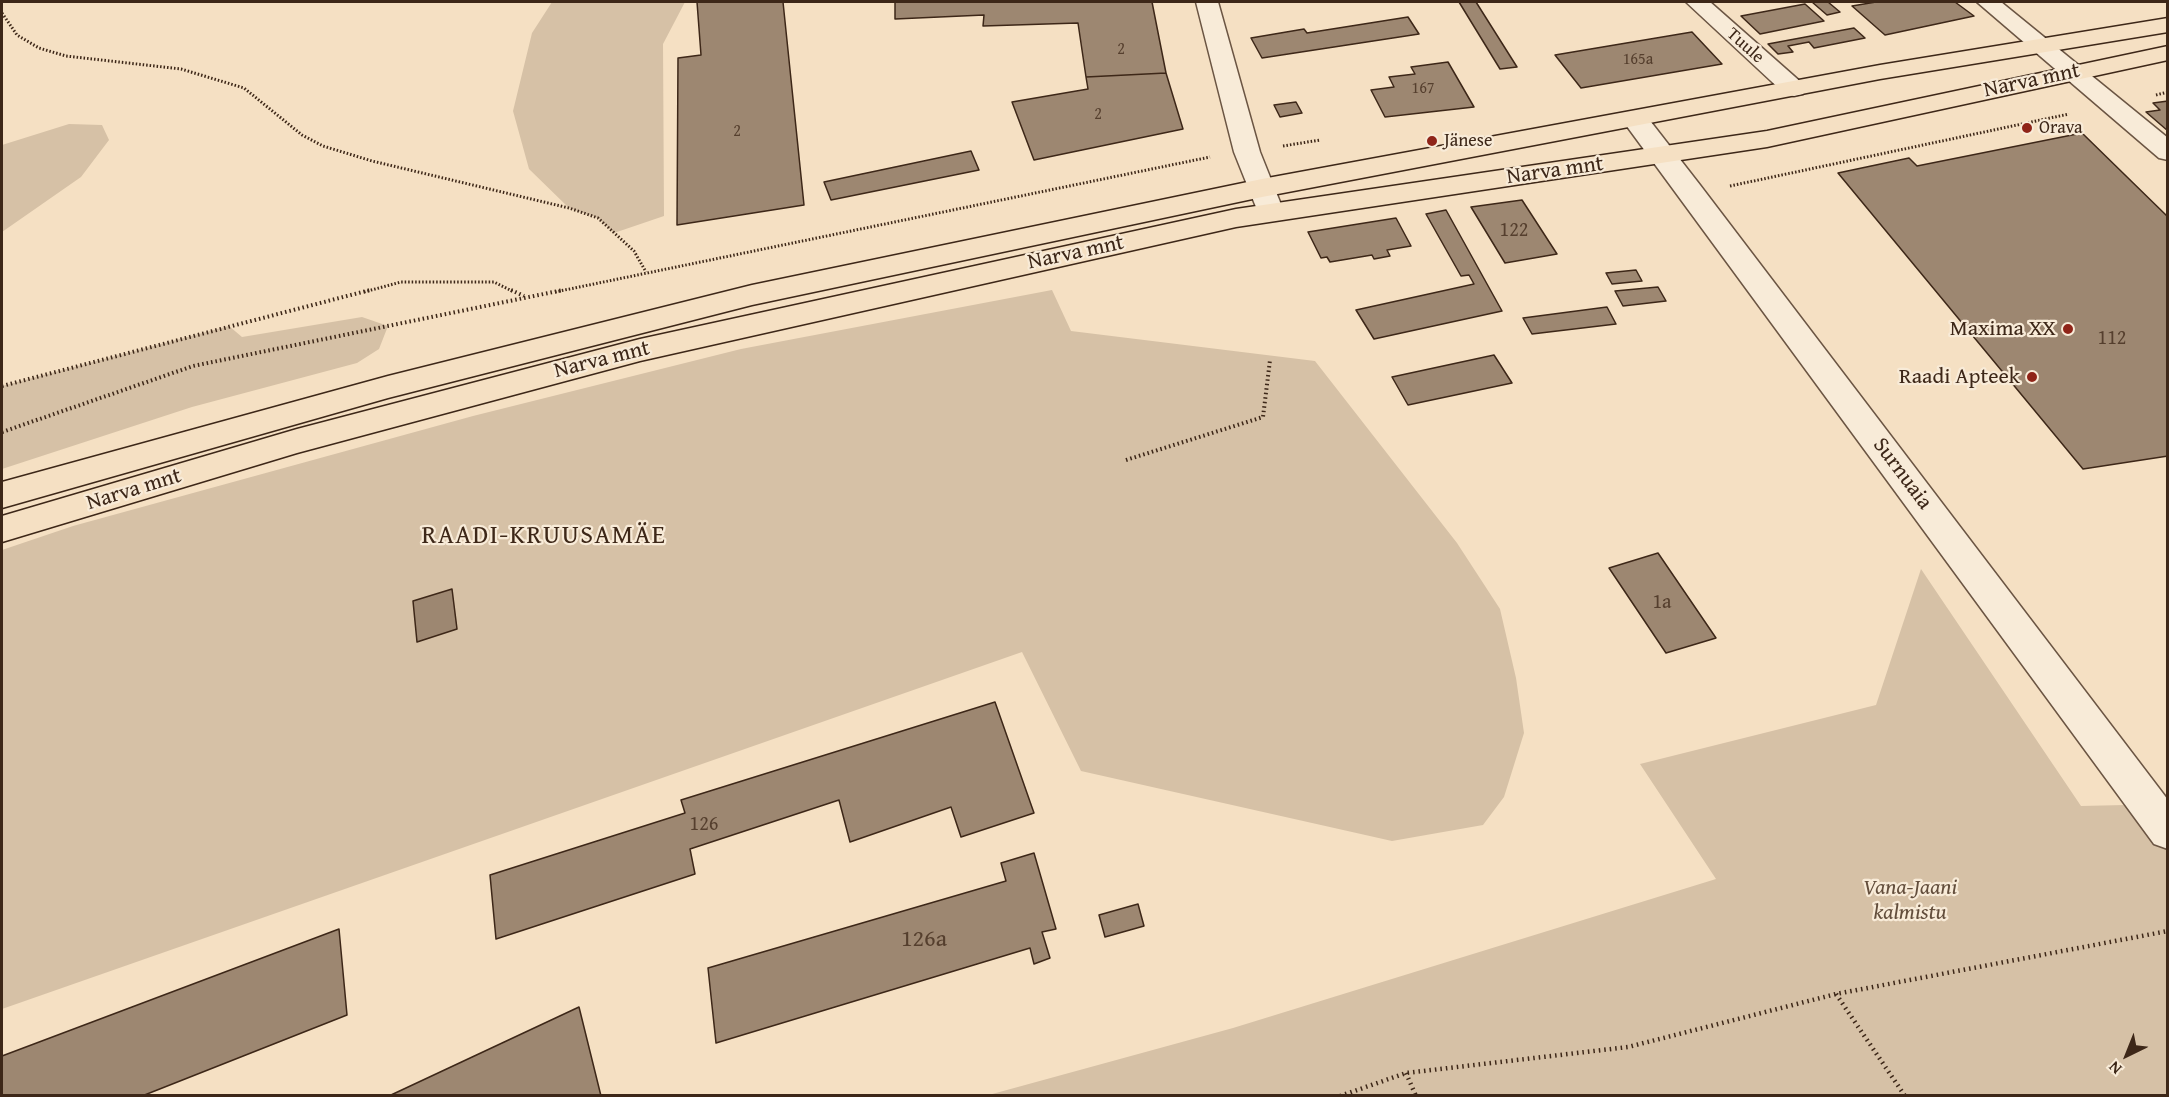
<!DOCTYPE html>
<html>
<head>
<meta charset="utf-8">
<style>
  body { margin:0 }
  #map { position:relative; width:2169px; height:1097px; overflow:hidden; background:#f5e0c3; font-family:"Gentium Book Plus",serif }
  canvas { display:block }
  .frame { position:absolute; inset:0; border:3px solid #3d2718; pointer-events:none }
  .north { position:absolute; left:2097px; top:1025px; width:60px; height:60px; -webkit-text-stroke:4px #f8ebd8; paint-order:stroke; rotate:223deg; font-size:16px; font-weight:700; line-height:24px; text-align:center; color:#3d2718 }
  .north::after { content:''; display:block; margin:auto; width:21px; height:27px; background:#3d2718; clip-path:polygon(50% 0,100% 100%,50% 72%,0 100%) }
</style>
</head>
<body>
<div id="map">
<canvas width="2169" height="1097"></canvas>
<div class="frame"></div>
<div class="north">N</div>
</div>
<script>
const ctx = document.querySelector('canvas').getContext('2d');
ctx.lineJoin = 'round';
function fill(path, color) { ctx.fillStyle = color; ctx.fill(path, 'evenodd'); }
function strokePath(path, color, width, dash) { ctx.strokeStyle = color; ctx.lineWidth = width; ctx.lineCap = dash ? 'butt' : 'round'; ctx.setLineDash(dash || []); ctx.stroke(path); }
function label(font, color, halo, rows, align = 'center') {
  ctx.font = font + ' "Gentium Book Plus",serif'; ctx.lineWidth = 4.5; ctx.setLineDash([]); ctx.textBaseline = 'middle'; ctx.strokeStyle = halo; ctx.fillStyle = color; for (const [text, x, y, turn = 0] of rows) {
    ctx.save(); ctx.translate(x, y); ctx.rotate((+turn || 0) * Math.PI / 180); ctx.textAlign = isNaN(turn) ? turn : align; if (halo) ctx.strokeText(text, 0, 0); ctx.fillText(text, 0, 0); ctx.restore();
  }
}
fill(new Path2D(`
  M552,2H685L663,44L664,216L614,233L598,218L569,208L529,169L513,111L532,33Z
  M69,124L102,125L109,140L81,177L2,232V145Z
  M1052,290L1071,331L1315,361L1457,543L1500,609L1516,678L1524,733L1504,797L1483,825L1392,841L1081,771L1022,652L2,1009V550L73,526L473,416L741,349Z
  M362,317L388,326L379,349L357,363L192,407L2,469V386L229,326L242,337Z
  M1921,569L2081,806L2167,804V1095L985,1096L1233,1028L1716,879L1640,764L1876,705Z`), '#d6c1a6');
const building = new Path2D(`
  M697,2H783L804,205L677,225L678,58L701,55Z
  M895,2H1152L1166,73L1086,77L1078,23L983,26L984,15L895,19Z
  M1459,2H1476L1517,67L1500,69Z
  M1812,2H1828L1840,12L1827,15Z
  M1876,2H1955L1974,16L1885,35L1852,6Z
  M1805,4L1824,21L1760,34L1741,16Z
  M1408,17L1419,34L1262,58L1251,38L1304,29L1307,33Z
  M1854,28L1865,38L1814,48L1809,42L1788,46L1793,52L1778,54L1768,44Z
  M1692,32L1722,64L1581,88L1555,55Z
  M1448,62L1474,107L1385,117L1371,90L1394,87L1389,77L1415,74L1411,67Z
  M1166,73L1183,129L1034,160L1012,102L1088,89L1086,77Z
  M2168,101V131L2146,112L2160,110L2153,103Z
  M1296,102L1302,113L1280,117L1274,105Z
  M2082,133L2168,217V456L2083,469L1838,173L1909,158L1917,166Z
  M971,151L979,170L831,200L824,182Z
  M1522,200L1557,254L1505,263L1471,207Z
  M1446,210L1502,311L1374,339L1356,310L1474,284L1469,275L1461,276L1426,214Z
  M1396,218L1411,246L1387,250L1390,256L1374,259L1372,255L1330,262L1327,257L1321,258L1308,232Z
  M1636,270L1642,281L1612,284L1606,273Z
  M1658,287L1666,301L1623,306L1615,291Z
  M1607,307L1616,324L1532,334L1523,318Z
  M1494,355L1512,383L1408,405L1392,377Z
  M1658,553L1716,638L1666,653L1609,568Z
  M452,589L457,629L417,642L413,601Z
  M995,702L1034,813L961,837L951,807L850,842L839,800L690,849L695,874L496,939L490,875L685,813L681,800Z
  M1034,853L1056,929L1042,932L1050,958L1034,964L1030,948L716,1043L708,968L1006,881L1001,863Z
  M1138,904L1144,926L1105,937L1099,915Z
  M339,929L347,1015L142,1096H2V1056Z
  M579,1007L601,1096H391V1095Z`);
fill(building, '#9d8771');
strokePath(building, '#3d2718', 1.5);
const minor = new Path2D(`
  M1196,2H1218L1260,152L1284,212L1280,218L1271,221L1262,218L1258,212L1234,152Z
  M1686,2H1710L1803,84L1806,89L1803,94L1794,96L1785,94Z
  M1977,2H2001L2168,138V160L2159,158Z
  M1635,111L1644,113L1700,185L2168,800V849L2154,844L1626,125L1623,119L1626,113Z`);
const major = new Path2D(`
  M2168,18V32L1880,79L1262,197L752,305L388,398L2,508V482L388,376L752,285L1262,179L1880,65Z
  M2168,46V60L1767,147L1236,227L640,361L297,453L2,542V516L297,429L640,339L1236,209L1767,131Z`);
strokePath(minor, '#6b5543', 3);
strokePath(major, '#3d2718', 3);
strokePath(new Path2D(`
  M2,13L17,35L39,48L66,56L181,69L244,88L302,135L323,146L372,161L569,208L598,218L634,251L646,272
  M2156,95L2168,92
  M1283,146L1320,140
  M1730,186L2069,114
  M364,292L401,282H494L514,292
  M555,292L1210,157`), '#3d2718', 3, [1.5, 2]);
strokePath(new Path2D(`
  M511,290L524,296
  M2,386L370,290
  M2,432L193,366L563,290
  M1126,460L1263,417L1270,360`), '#3d2718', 4, [1.5, 3]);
strokePath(new Path2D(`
  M1836,994L1905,1096
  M1406,1073L1416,1096
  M1340,1096L1406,1073L1628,1047L1836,994L2168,931`), '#3d2718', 4.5, [1.5, 4]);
fill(minor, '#f8ebd8');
fill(major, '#f5e0c3');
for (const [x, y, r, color] of [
  [2027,128,6,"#8f2418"],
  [1432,141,6,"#8f2418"],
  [2068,329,6,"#8f2418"],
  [2032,377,6,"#8f2418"]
]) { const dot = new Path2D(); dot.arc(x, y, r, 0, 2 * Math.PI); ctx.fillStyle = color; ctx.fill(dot); strokePath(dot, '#f8ebd8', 2); }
label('16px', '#553f2e', null, [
  ["2",1121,50],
  ["165a",1638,60],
  ["167",1423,89],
  ["2",1098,115],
  ["2",737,132]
]);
label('18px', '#3d2718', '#f8ebd8', [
  ["Tuule",1745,46,42]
]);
label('18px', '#3d2718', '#f8ebd8', [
  ["Orava",2039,128],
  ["Jänese",1444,141]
], 'left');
label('20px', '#553f2e', null, [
  ["122",1514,231],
  ["112",2112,339],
  ["1a",1662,603],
  ["126",704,825]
]);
label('22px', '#3d2718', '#f8ebd8', [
  ["Narva mnt",2032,81,-12],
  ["Narva mnt",1555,171,-8],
  ["Narva mnt",1076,253,-12],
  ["Narva mnt",602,360,-14],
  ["Surnuaia",1902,474,53],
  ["Narva mnt",134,490,-17]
]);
label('22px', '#3d2718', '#f8ebd8', [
  ["Maxima XX",2056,329],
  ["Raadi Apteek",2020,377]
], 'right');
label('italic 22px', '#634e3c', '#f8ebd8', [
  ["Vana-Jaani",1910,888],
  ["kalmistu",1910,913]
]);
label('24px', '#553f2e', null, [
  ["126a",924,940]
]);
ctx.letterSpacing = '1.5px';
label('26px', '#3d2718', '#f8ebd8', [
  ["RAADI-KRUUSAMÄE",544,536]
]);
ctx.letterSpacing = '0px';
</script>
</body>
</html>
